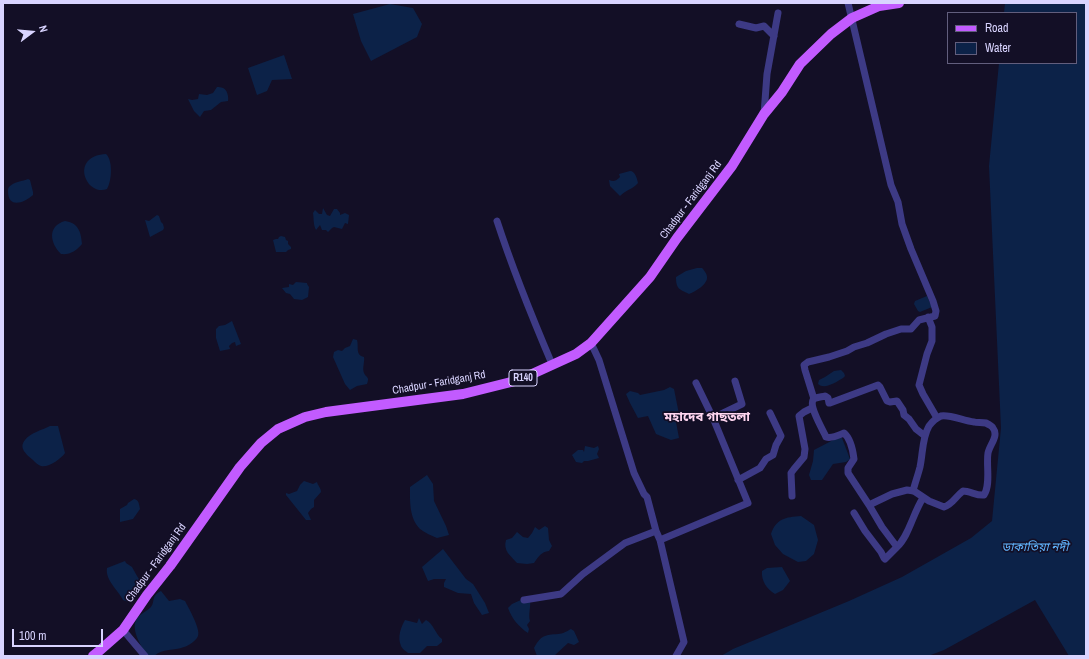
<!DOCTYPE html>
<html>
<head>
<meta charset="utf-8">
<style>
  body { margin:0 }
  #map { position:relative; width:1089px; height:659px; overflow:hidden; background:#130f26; font-family:"Archivo Narrow",sans-serif }
  canvas { display:block }
  .frame { position:absolute; inset:0; border:4px solid #d9d4ff; pointer-events:none }
  .legend { position:absolute; left:947px; top:12px; width:130px; height:52px; box-sizing:border-box; background:#130f26; border:1px solid #625e7d; margin:0; padding:5px 7px; list-style:none; font-size:12px; color:#d9d4ff }
  .legend li { display:flex; align-items:center; gap:8px; height:20px }
  .legend b { width:20px; border:1px solid #625e7d }
  .north { position:absolute; left:12px; top:12px; width:40px; height:40px; -webkit-text-stroke:3px #130f26; paint-order:stroke; rotate:74deg; font-size:11px; font-weight:700; line-height:16px; text-align:center; color:#d9d4ff }
  .north::after { content:''; display:block; margin:auto; width:14px; height:18px; background:#d9d4ff; clip-path:polygon(50% 0,100% 100%,50% 72%,0 100%) }
  .scale { position:absolute; left:12px; top:629px; width:91px; height:18px; box-sizing:border-box; border:2px solid #d9d4ff; border-top:0; padding-left:5px; font-size:12px; line-height:14px; white-space:nowrap; color:#d9d4ff; -webkit-text-stroke:3px #130f26; paint-order:stroke }
</style>
</head>
<body>
<div id="map">
<canvas width="1089" height="659"></canvas>
<div class="frame"></div>
<ul class="legend">
<li><b style="height:5px;background:#c25bff"></b>Road</li>
<li><b style="height:11px;background:#0c2248"></b>Water</li>
</ul>
<div class="north">N</div>
<div class="scale">100 m</div>
</div>
<script>
const ctx = document.querySelector('canvas').getContext('2d');
ctx.lineJoin = 'round';
function fill(path, color) { ctx.fillStyle = color; ctx.fill(path, 'evenodd'); }
function strokePath(path, color, width, dash) { ctx.strokeStyle = color; ctx.lineWidth = width; ctx.lineCap = dash ? 'butt' : 'round'; ctx.setLineDash(dash || []); ctx.stroke(path); }
function label(font, color, halo, rows, align = 'center') {
  ctx.font = font + ' "Archivo Narrow","Noto Sans Bengali",sans-serif'; ctx.lineWidth = 3.5; ctx.setLineDash([]); ctx.textBaseline = 'middle'; ctx.strokeStyle = halo; ctx.fillStyle = color; for (const [text, x, y, turn = 0] of rows) {
    ctx.save(); ctx.translate(x, y); ctx.rotate((+turn || 0) * Math.PI / 180); ctx.textAlign = isNaN(turn) ? turn : align; if (halo) ctx.strokeText(text, 0, 0); ctx.fillText(text, 0, 0); ctx.restore();
  }
}
fill(new Path2D(`
  M1005,3H1086V656H1069L1035,600L944,650L928,656H721L733,649L849,601L902,577L971,538L992,521L1001,428L989,166L999,63H1076V13H1004Z
  M390,4L413,8L422,24L417,37L371,61L361,41L353,14Z
  M284,55L292,79L272,80L267,91L257,95L248,68Z
  M217,87C219,87 221,87 223,88C227,89 229,97 228,101L221,102L211,110L204,111L200,117L194,111L188,99L192,100L198,99L199,94L207,95L213,93Z
  M106,154C113,160 112,181 107,189C86,197 69,156 106,154Z
  M630,171C635,171 637,178 638,183C633,189 626,190 620,196L610,186L609,180C614,182 616,181 620,177L619,174Z
  M28,179L30,180L33,192V195C24,203 8,209 8,191C8,189 8,188 10,186C14,182 23,181 28,179Z
  M323,208L327,215L330,216L334,209H337L340,213V215L345,213L349,215L348,224L345,223L342,229L334,227L332,228L328,232L326,230H322L320,225L316,230C313,224 314,219 313,213L315,210L319,214H322Z
  M157,215L159,216L161,222L163,224L164,228L163,230L150,237L145,220L149,221Z
  M65,221C78,223 81,231 82,244C76,251 70,255 61,254C50,243 47,226 65,221Z
  M281,236L285,237L286,240L288,241V244L291,247V249L288,250L286,252H276L273,240L276,239H278L279,237Z
  M697,268H702C704,270 707,274 707,277C708,284 695,292 689,294C679,289 676,289 676,277L686,271Z
  M296,282L307,283V284L309,287L308,297L302,300L294,299L290,294L286,293L282,288L289,287V284L293,285Z
  M927,296L932,307L920,312L918,311L914,304L915,301Z
  M232,321L241,344L236,346L235,342L232,343L229,346L230,349L220,351L216,338V329L219,326L225,325Z
  M353,339L357,340C359,347 355,355 364,357C365,361 362,368 364,373C366,378 370,376 367,384L357,386L350,390L345,384L333,357L334,352L338,350L342,351L345,348L350,346Z
  M841,370L844,373L845,376L843,378C836,382 825,390 818,384L819,380L825,377L834,371Z
  M670,387L674,389L679,414V421L676,422L679,438L671,440L656,434L648,416L638,418L630,403L626,394L630,391L638,393L640,395L664,390Z
  M50,426H58L65,453C61,459 48,468 41,466C38,465 35,462 33,460C27,455 18,448 25,440C30,433 42,430 50,426Z
  M837,438H842L850,459L846,462L833,464L822,480H811L809,475L813,461L814,450Z
  M585,446L594,448L598,446L599,449L597,454L599,458L588,461H584L582,463L576,462L572,455L578,450H583L584,452Z
  M427,475L433,484L434,501L446,526L449,535L437,538C432,536 425,533 420,529C409,518 410,501 410,487Z
  M304,481L313,484L317,482C318,486 321,488 321,492L314,500V507L311,509L308,513L311,520H306L286,495V493L289,494L297,491L300,485Z
  M134,499C139,500 139,504 140,509L133,519L120,522V509L127,505L128,503Z
  M801,516L814,525L818,540L814,554L806,561L798,562L783,554L775,545L771,534C776,519 785,517 801,516Z
  M545,526L548,528L549,540L552,546L549,551C541,552 539,556 534,563L527,564L517,563C510,555 503,551 506,540L512,538L517,532L523,537L528,538L532,533L535,527L539,530Z
  M443,549L466,579L473,584L485,603L489,613L482,615L474,603L471,594L458,593L444,587V583L446,579H434L428,581L422,567Z
  M125,561L126,563L132,567L137,576L141,582L143,587C139,593 135,598 128,602L123,600C118,590 105,580 107,568Z
  M782,567L790,581L783,590L775,594C767,589 761,581 762,571L767,568Z
  M161,591L169,601L180,599L185,601C188,607 201,629 198,636C197,640 188,646 184,647C174,651 163,648 154,656H147C141,645 128,627 139,616C142,613 147,611 150,608C156,602 150,596 161,591Z
  M523,599L530,601C531,607 528,614 530,621L527,625L529,629L528,633C519,627 512,619 508,608L512,604Z
  M419,618L422,624L426,620C434,624 435,634 442,639V642L437,646H427L420,653H408C406,651 402,649 401,646C397,637 401,627 405,620L417,623Z
  M571,629L574,631L579,642L574,645L568,643L554,656H537L534,648C541,635 545,635 558,634C563,634 567,631 571,629Z`), '#0c2248');
strokePath(new Path2D(`
  M739,24L756,28L764,26L774,36
  M764,114L767,74L778,13
  M497,221C513,270 532,317 552,364
  M928,317L932,327V341L927,354L919,385L923,394L937,418
  M591,343L599,360L634,473L644,494L647,497L656,531L660,540L684,642L676,656
  M814,399L805,370L804,365L808,362L829,357L847,351L854,347L867,343L886,334L901,329H911L919,320L935,316L936,311L933,301L911,249L902,224L898,202L891,185L848,3
  M713,418L742,404L735,381
  M738,480L760,468L766,459L773,455L776,445L781,436L770,413
  M913,491C915,483 918,475 920,467C923,453 922,438 929,426C932,422 936,418 941,416C949,414 964,421 974,422C977,423 982,422 986,423C988,424 992,426 993,428C999,436 990,444 988,453C986,465 991,485 984,495C977,496 970,491 963,491C955,497 953,504 944,507L929,501L914,491L907,490L892,494L869,505L882,527L897,547C909,536 913,513 923,498
  M792,496L791,473L794,469L804,457L805,449L799,416L804,412L812,408
  M869,505L848,473V468L854,459C853,451 850,438 844,433C839,435 832,439 826,437C823,430 809,407 813,400C815,397 822,397 825,396L828,398L829,403H830L878,385L880,387L887,401L890,402L897,401L903,410L904,415L909,419L916,429L925,436
  M854,513L865,531L881,552L884,558L885,559L897,547
  M660,540L748,503L713,418L696,383
  M524,600L561,594L583,574L625,543L656,531
  M123,630L145,656`), '#3d3a85', 7);
strokePath(new Path2D(`
  M93,656L98,652L123,630L147,595L170,566L240,467L261,443L278,429L305,417L326,412L463,394L519,380L576,354L591,343L650,277L677,238L732,166L764,114L782,92L800,64L831,34L852,18L879,6L899,3`), '#c25bff', 10);
for (const [x, y, w] of [
  [523,378,28]
]) { const box = new Path2D(); box.roundRect(x - w / 2, y - 8, w, 16, 3); ctx.fillStyle = '#130f26'; ctx.fill(box); strokePath(box, '#d9d4ff', 1); }
label('bold 10px', '#d9d4ff', null, [
  ["R140",523,378]
]);
label('11px', '#d9d4ff', '#130f26', [
  ["Chadpur - Faridganj Rd",691,200,-53],
  ["Chadpur - Faridganj Rd",439,383,-10],
  ["Chadpur - Faridganj Rd",156,563,-54]
]);
label('italic 12px', '#62b6ff', '#130f26', [
  ["ডাকাতিয়া নদী",1035,548]
]);
label('bold 13px', '#ffd6f0', '#130f26', [
  ["মহাদেব গাছতলা",707,418]
]);
</script>
</body>
</html>
